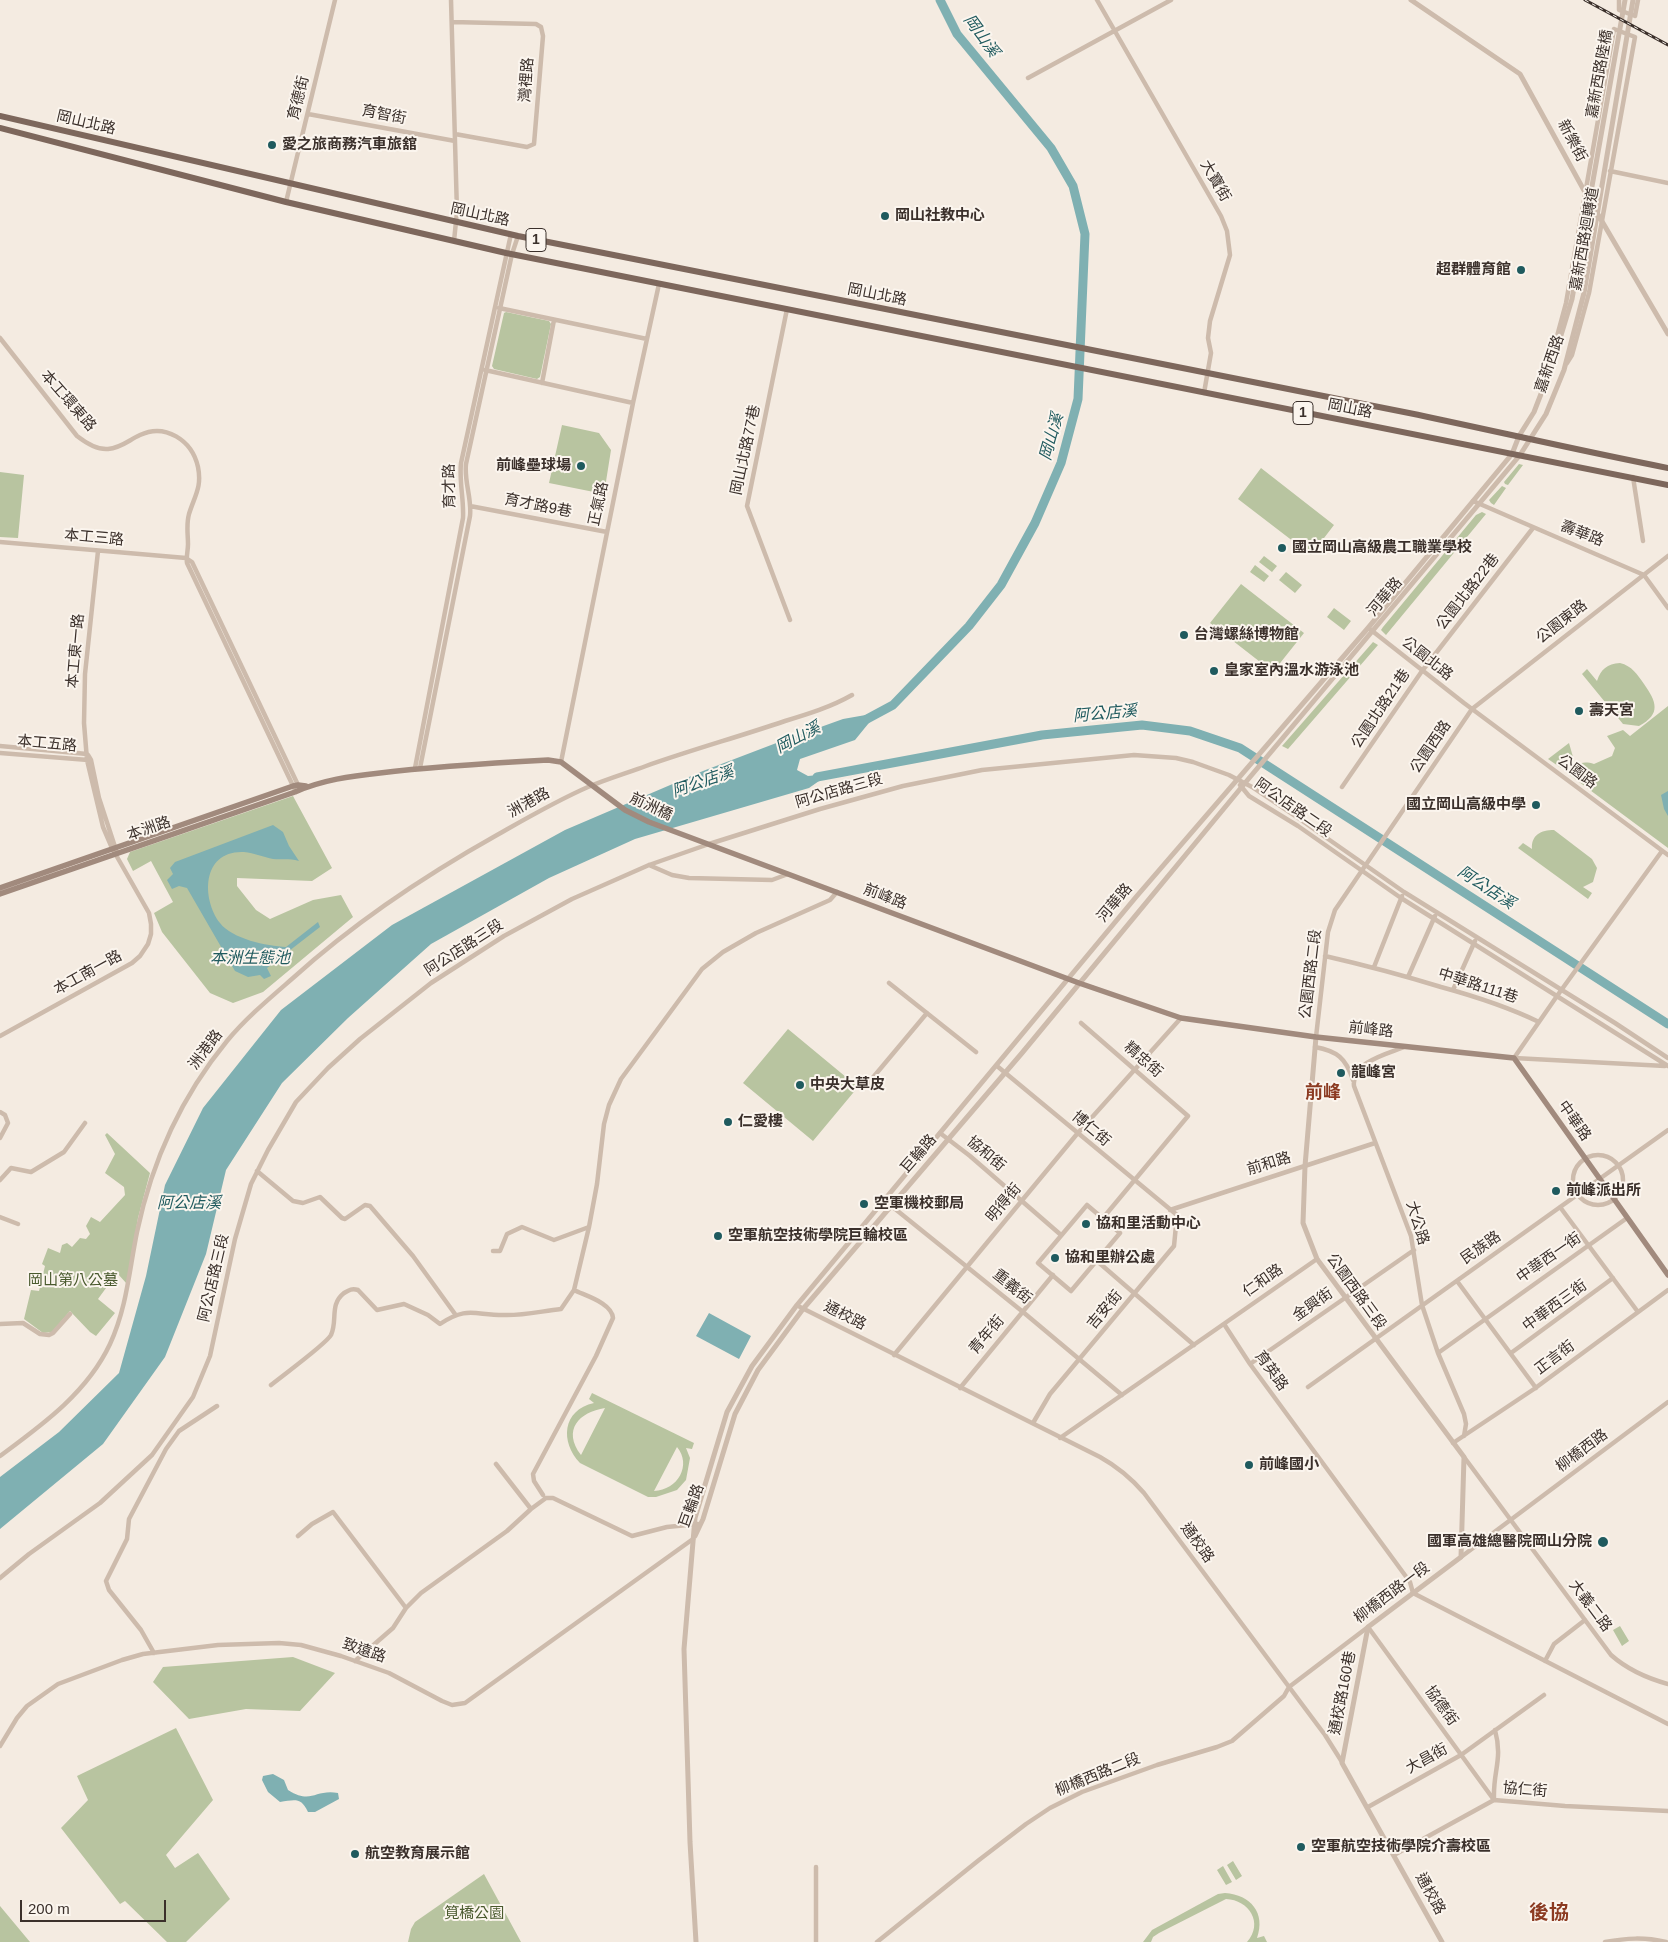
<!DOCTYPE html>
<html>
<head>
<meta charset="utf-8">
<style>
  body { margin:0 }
  #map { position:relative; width:1668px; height:1942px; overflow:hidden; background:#f4ebe1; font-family:Helvetica,sans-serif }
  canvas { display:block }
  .scale { position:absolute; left:20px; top:1900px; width:146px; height:22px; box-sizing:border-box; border:2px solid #3b302b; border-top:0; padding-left:6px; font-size:15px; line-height:18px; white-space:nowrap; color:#3b302b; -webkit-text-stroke:4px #fbf5ee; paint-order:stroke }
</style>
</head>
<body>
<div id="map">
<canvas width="1668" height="1942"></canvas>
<div class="scale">200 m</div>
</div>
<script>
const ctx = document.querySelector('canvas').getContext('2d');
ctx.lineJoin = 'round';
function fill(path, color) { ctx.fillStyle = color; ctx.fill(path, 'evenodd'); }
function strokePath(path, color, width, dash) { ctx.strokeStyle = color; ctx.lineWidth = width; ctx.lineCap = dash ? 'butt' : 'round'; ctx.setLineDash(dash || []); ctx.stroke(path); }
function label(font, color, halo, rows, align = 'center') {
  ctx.font = font + ' Helvetica,"Noto Sans TC",sans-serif'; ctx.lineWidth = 4; ctx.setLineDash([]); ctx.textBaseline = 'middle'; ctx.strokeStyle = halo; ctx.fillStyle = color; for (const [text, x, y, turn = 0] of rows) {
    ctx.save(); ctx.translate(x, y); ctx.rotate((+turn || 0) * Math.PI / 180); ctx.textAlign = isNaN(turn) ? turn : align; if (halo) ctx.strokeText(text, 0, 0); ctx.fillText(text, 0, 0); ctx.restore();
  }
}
fill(new Path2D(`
  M506,312L549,321L551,324L540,377L537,379L494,369L492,366L504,313Z
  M562,425L599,433L611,450L604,494L549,483Z
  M1519,464L1523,465L1508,485L1505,484L1504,482Z
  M1261,468L1334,525L1311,555L1238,499Z
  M0,472L24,475L18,538L0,537Z
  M1502,486L1506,488L1494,505L1491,503L1489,500Z
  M1482,512L1486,514L1386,635L1381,630L1383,627L1476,515Z
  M1264,556L1277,566L1272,572L1259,562Z
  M1255,565L1269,576L1264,582L1250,572Z
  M1286,572L1302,585L1295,593L1279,580Z
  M1241,584L1304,633L1273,672L1210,623Z
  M1334,608L1351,621L1344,630L1327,617Z
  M1373,642L1378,645L1288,749L1282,746Z
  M1620,663C1632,666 1637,674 1644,684C1656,701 1662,714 1639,726L1623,724L1582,674L1587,669L1597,681C1601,669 1607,664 1620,663Z
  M1668,706V848L1567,773C1576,765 1581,760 1594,764L1612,756L1615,748L1607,736L1623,730L1630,736Z
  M1569,743L1573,757L1561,768L1548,759Z
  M293,796L332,868L312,881L237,878V886L256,910L270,919L313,900L341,895L353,917L263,992L233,1003L210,993L162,932L154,913L173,902L151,861L133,871L127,859L130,852Z
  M1554,830L1592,859L1597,868L1593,882L1583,887L1592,893L1588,899L1518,848L1523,843L1532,849C1531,835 1541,830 1554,830Z
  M788,1029L858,1087L813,1141L743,1083Z
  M107,1133L150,1173L138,1218L127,1284L117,1273L98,1299L115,1313L96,1336L90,1332L70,1311L52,1332L43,1333L24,1319L31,1290L39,1291L45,1266L42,1264L48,1248L60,1253L62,1245L67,1243L72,1247L80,1238L86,1239L90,1234L86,1226L91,1217L100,1222L125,1195L124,1187L105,1173L115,1154L105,1135Z
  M592,1393L694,1443L692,1449L686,1448L690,1458L686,1480L677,1490L656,1497H648L580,1463C560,1442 562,1410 594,1403L589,1399ZM605,1408L581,1455C562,1430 579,1412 605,1408ZM677,1447C692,1465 678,1490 654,1491Z
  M1620,1626L1629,1641L1622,1646L1613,1630Z
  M293,1657L335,1673L300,1711L246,1709L189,1719L153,1682L163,1667Z
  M176,1728L213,1800L166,1855L175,1868L198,1853L230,1899L186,1942H167L125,1901L120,1904L61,1828L88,1800L77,1776Z
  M1233,1861L1242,1876L1236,1880L1227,1865Z
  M1223,1866L1232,1882L1226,1885L1217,1870Z
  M484,1874L521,1942H408L411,1929L415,1922Z
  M1225,1893C1251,1895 1266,1913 1257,1938L1264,1936L1267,1942H1247C1264,1923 1249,1900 1226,1899L1159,1933L1153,1937L1151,1942H1143L1152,1930L1218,1894Z
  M0,1906L30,1942H0Z`), '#b8c4a0');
fill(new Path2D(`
  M877,713L855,740L800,759L797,770L808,776L829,774L809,788L635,839L549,878L431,944L348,1018L282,1083L226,1170L206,1254L165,1357L103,1444L0,1529V1477L59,1432L119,1373L146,1276L165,1185L203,1108L281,1010L392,925L565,830L703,771L779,742L843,719Z
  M1668,791V816L1664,809L1661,795Z
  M273,825L283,832L289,846L299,861C288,858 283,860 273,859C264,857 254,853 244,852C202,850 201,898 220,923C232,939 267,946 286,947L318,922L320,927L267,968L271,976L264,979L260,975L248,977L235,971L187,888L179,886L172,889L167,880L173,874L170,868L175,862Z
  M709,1313L751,1336L739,1359L696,1336Z
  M273,1774L284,1780L288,1790C312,1805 314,1789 338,1793L339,1799L315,1812H308C301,1797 295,1800 280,1802L268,1792L262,1780L263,1776Z`), '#7fb0b2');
strokePath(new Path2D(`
  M867,719L893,705L969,626L1001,585L1035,523L1061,463L1078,399L1085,234L1073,186L1051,148L957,34L940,0
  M817,777L1042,735L1142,725L1190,731L1240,748L1668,1024`), '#7fb0b2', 9);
strokePath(new Path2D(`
  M451,0L457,212L454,241
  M1097,0L1221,216L1227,231L1230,255L1210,321L1208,338L1211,353L1204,393
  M1619,0V10L1635,16L1638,0
  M452,22L536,24L541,27L543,36L534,144L527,147L455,134
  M1028,78L1171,0
  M308,114L455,141
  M1610,171L1668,183
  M286,202L335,0
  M499,308L647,339
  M787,309L747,506L790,620
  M0,338L77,436C86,443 97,450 108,449C121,448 129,440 140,435C165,423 192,440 198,467C202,487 195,495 189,514C186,525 188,534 188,544C188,551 186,557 187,563L294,788
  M1551,366L1550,362L1566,303L1614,29L1635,37L1589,293L1572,355L1567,363
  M485,370L633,403L561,762
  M542,383L554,320
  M633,403L659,284
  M1633,477L1643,541
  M1473,501L1644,575L1668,608
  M470,506L607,532
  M0,542L186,558L192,562L299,787
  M1371,630L1464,703L1668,855
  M0,746L87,754
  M0,753L88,760
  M88,755L91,760L99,798L116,850
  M415,768L463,518C464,499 459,482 461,463L511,234
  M420,768L470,516C472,498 464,482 466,464L512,254L518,236
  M1240,785L1249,796L1298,826L1401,898L1668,1066
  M1342,787L1422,671L1533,528
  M649,865L672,875L689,878L772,880L788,874
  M1325,956C1364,965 1402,975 1441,987C1474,996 1508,1007 1539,1022
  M1374,967L1402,896
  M1408,977L1435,916
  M889,983L976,1052
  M1453,990L1475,941
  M1081,1023L1188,1116L1103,1218
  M0,1036L132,963L140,956L148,944L151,934V924L149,913L112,848L103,827L87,760L84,723L85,674L98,551
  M1316,1037L1328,932L1335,910L1472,709L1668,556
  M1315,1047C1337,1051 1346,1058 1353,1080
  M1404,1047C1387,1054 1351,1062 1354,1086L1411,1236L1422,1305L1438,1353L1464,1414L1466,1424L1464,1436
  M1514,1058L1557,996L1662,851
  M1514,1058L1665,1066
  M997,1066L1177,1215L1174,1246L1050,1394L1033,1423
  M865,1087L927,1013
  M0,1112L5,1115L8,1123L0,1138
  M940,1133L970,1156L1061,1235
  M1573 1180a25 25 0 1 1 50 0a25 25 0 1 1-50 0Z
  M257,1171L293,1201L303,1203L320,1197L342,1218L345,1219L365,1205L370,1206L413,1256L455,1314
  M0,1180L11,1168L31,1172L64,1152L85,1123
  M884,1200L1023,1312L1122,1395
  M1087,1205L1120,1233L1071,1291L1038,1263Z
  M1560,1207L1638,1312
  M1170,1210L1375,1143
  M0,1217L18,1224
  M493,1251H500L507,1234L522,1227L554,1240L589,1227
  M1097,1261L1194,1345
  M1457,1281L1536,1388
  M800,1307L1100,1457C1118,1467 1131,1478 1144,1493L1325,1735L1342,1762
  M0,1324L23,1323L40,1334L49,1335L53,1333L70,1314
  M1224,1324L1250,1364L1410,1582L1413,1593L1668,1724
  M1438,1353L1627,1218
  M1511,1353L1613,1278
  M894,1355L1077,1134L1181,1018
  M1250,1364L1414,1250
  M271,1385C282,1376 326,1344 331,1335C338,1320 329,1305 344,1293C349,1290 352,1288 358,1290L377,1310L404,1304L428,1315L440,1324C467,1306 474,1315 503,1315C522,1316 542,1311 561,1309L574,1290L589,1227L597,1184L604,1124L609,1105L621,1079L702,969L723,952L756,933L830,900L837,892
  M1308,1387L1668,1130
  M960,1388L1053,1275
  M1060,1438L1317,1259
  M1453,1443L1534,1389L1668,1290
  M0,1456C42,1425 87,1393 110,1344C127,1307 129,1271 137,1232C152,1161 181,1097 227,1041C246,1018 270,998 293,978C355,922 424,876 497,835C527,818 556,801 588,787C607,779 627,773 646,766C691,750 738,737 785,721C808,714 831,707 852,695
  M1464,1457L1611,1655C1628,1670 1646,1678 1668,1684
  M496,1464L531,1509
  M543,1495L534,1481L533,1474L596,1356L613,1318C612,1303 586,1296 574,1290
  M298,1536L312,1524L333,1512L406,1608
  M1461,1557L1668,1402
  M0,1578L29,1554L100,1503L152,1455L193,1397L210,1356L235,1239L251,1184L268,1150L296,1102L328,1068L360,1039L431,983L504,936L572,899L649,865L709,844L820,809L903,786L982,770L1134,755L1176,758L1193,762L1229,775L1252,787L1301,820L1404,892L1615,1023L1668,1058
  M154,1653L141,1630L109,1590L106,1581L127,1539L129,1519L166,1449L179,1431L217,1406
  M355,1661L393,1628L406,1608L421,1593L507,1531L531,1509L546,1498H553L632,1536L667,1527L698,1524
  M1545,1661L1554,1644L1585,1620
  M0,1746L17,1718L27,1706L58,1684L122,1660L143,1654L218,1645L279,1643L301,1645L341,1656L389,1673L442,1701L452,1705L465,1703L693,1539
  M1494,1798C1493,1771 1503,1759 1495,1730
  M1368,1807L1461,1755L1544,1695
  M1394,1855L1494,1800L1565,1806L1668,1811
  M816,1867V1942
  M877,1942L979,1860L1026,1824L1050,1808L1082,1792L1157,1765L1217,1747L1232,1741L1284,1696L1289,1687L1368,1627L1494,1800
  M1605,1942C1627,1938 1644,1937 1666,1942`), '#cdbbac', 4.5);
strokePath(new Path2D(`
  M1411,0L1520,74L1586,194L1668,334
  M1316,1037L1305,1166L1303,1223L1317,1259L1464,1457L1461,1557L1368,1627L1342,1763L1442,1942
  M695,1536L703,1519L735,1414L758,1370L803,1309L1022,1053L1245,783L1520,455L1546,414L1564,370L1584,293L1633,0
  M696,1942L690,1842L684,1649L695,1518L727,1412L752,1366L797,1305L1136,897L1368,628L1512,454L1519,436L1534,412L1551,368L1572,299L1625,0`), '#cdbbac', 5);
strokePath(new Path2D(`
  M0,888L293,786L298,785L306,786
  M0,894L295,792C322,780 351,776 380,773C436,766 492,763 548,760L561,762L625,810L649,822L1079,983L1181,1018L1316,1037L1514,1058L1668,1275`), '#a18a7d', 5.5);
strokePath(new Path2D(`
  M0,116L518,236L1409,413C1495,431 1581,451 1668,468
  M0,128L286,202L506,253L1668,485`), '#7d675c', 6);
const rail = new Path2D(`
  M1585,0L1668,45`);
strokePath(rail, '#3b302b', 3);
strokePath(rail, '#fbf5ee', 1, [4]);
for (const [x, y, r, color] of [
  [272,145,5,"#1f5a5e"],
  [885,216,5,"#1f5a5e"],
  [1521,270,5,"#1f5a5e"],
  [581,466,5,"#1f5a5e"],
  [1282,548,5,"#1f5a5e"],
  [1184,635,5,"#1f5a5e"],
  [1214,671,5,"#1f5a5e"],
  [1579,711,5,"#1f5a5e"],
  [1536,805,5,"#1f5a5e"],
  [1341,1073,5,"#1f5a5e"],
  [800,1085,5,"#1f5a5e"],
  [728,1122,5,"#1f5a5e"],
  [1556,1191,5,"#1f5a5e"],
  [864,1204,5,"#1f5a5e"],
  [1086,1224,5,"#1f5a5e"],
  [718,1236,5,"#1f5a5e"],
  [1055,1258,5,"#1f5a5e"],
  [1249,1465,5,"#1f5a5e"],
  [1603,1542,6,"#1f5a5e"],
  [1301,1847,5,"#1f5a5e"],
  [355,1854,5,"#1f5a5e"]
]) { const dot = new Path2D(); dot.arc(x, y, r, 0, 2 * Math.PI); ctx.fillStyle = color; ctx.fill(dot); strokePath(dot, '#fbf5ee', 2); }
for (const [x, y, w] of [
  [536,240,20],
  [1303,413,20]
]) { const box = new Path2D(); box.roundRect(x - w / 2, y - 11.5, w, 23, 4); ctx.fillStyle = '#fbf5ee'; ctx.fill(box); strokePath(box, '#3b302b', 1); }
label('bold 14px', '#3b302b', null, [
  ["1",536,240],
  ["1",1303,413]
]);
label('15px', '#3b302b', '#fbf5ee', [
  ["嘉新西路陸橋",1600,74,-80],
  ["灣裡路",527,80,-86],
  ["育德街",299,98,-76],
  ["育智街",384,115,11],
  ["岡山北路",86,123,13],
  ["新樂街",1572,141,62],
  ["大寶街",1215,181,60],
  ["岡山北路",480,215,12],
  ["嘉新西路迴轉道",1585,239,-80],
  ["岡山北路",877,295,11],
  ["嘉新西路",1550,364,-71],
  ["本工環東路",68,401,49],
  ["岡山路",1350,409,11],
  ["岡山北路77巷",746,450,-78],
  ["育才路",450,486,-91],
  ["正氣路",599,504,-78],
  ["育才路9巷",538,506,11],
  ["壽華路",1582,534,21],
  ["本工三路",94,538,5],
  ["公園北路22巷",1468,592,-52],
  ["河華路",1385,597,-50],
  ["公園東路",1562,622,-38],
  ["本工東一路",76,651,-85],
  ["公園北路",1427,659,38],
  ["公園北路21巷",1381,709,-56],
  ["本工五路",47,744,5],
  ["公園西路",1431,747,-56],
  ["公園路",1577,772,37],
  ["阿公店路三段",839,791,-16],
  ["洲港路",529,803,-29],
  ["前洲橋",651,807,25],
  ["阿公店路二段",1293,808,35],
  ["本洲路",149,829,-19],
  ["前峰路",885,897,21],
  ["河華路",1115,903,-50],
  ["阿公店路三段",464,948,-33],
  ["本工南一路",88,973,-29],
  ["公園西路二段",1311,974,-83],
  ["中華路111巷",1478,986,18],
  ["前峰路",1371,1030,6],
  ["洲港路",206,1050,-53],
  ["精忠街",1143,1060,41],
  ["中華路",1574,1121,55],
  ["博仁街",1091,1129,40],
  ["巨輪路",919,1154,-49],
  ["協和街",986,1154,40],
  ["前和路",1269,1164,-17],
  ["明得街",1004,1203,-50],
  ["大公路",1417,1223,73],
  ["民族路",1481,1248,-35],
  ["中華西一街",1549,1258,-35],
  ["阿公店路三段",214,1278,-77],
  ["仁和路",1263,1281,-35],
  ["重義街",1012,1287,39],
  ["公園西路三段",1356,1292,54],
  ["金興街",1313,1305,-35],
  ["中華西三街",1555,1306,-36],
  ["吉安街",1105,1310,-50],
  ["通校路",845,1316,27],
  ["青年街",987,1335,-50],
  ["正言街",1555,1358,-37],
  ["育英路",1271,1371,54],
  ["柳橋西路",1582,1451,-37],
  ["巨輪路",692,1506,-70],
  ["通校路",1197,1543,54],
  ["柳橋西路一段",1392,1593,-37],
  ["大義二路",1590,1606,53],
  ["致遠路",364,1651,19],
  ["通校路160巷",1343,1693,-79],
  ["協德街",1441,1706,54],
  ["大昌街",1427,1759,-29],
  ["柳橋西路二段",1098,1775,-22],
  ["協仁街",1525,1790,5],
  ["通校路",1430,1894,61]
]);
label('bold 15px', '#3b302b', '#fbf5ee', [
  ["愛之旅商務汽車旅舘",282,145],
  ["岡山社教中心",895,216],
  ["超群體育館",1511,270,"right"],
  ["前峰壘球場",571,466,"right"],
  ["國立岡山高級農工職業學校",1292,548],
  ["台灣螺絲博物館",1194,635],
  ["皇家室內溫水游泳池",1224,671],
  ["壽天宮",1589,711],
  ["國立岡山高級中學",1526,805,"right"],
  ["龍峰宮",1351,1073],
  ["中央大草皮",810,1085],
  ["仁愛樓",738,1122],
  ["前峰派出所",1566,1191],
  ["空軍機校郵局",874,1204],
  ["協和里活動中心",1096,1224],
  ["空軍航空技術學院巨輪校區",728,1236],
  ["協和里辦公處",1065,1258],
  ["前峰國小",1259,1465],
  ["國軍高雄總醫院岡山分院",1592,1542,"right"],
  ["空軍航空技術學院介壽校區",1311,1847],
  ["航空教育展示館",365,1854]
], 'left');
label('15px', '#4a5a2e', '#fbf5ee', [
  ["岡山第八公墓",73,1281],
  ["筧橋公園",474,1914]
]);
label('italic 16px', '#1f5a5e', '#fbf5ee', [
  ["岡山溪",981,36,54],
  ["岡山溪",1052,437,-74],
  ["阿公店溪",1105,714,-5],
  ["岡山溪",798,738,-28],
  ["阿公店溪",703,782,-19],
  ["阿公店溪",1486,888,33],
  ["本洲生態池",250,959],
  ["阿公店溪",189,1204]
]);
label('bold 18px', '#8c3b22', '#fbf5ee', [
  ["前峰",1323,1093]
]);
label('bold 20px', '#8c3b22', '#fbf5ee', [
  ["後協",1549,1913]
]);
</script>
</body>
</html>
